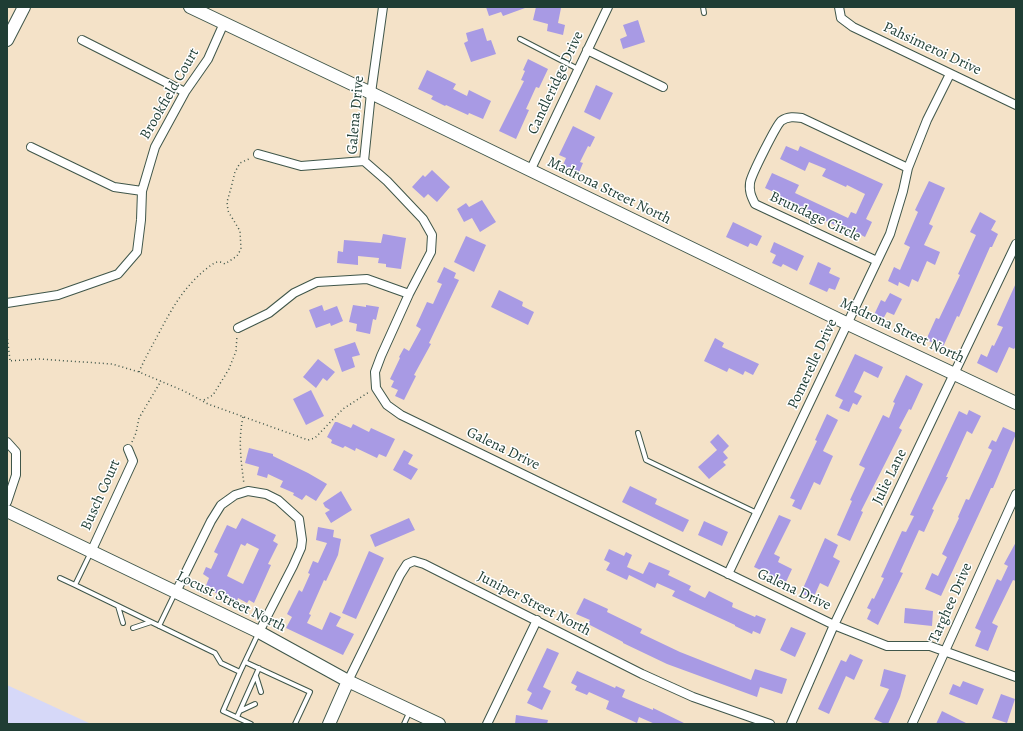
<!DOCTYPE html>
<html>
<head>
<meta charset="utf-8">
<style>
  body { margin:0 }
  #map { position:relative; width:1023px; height:731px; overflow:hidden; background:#f4e2c8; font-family:Alegreya,serif }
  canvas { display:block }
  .frame { position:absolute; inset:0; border:8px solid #1f3d34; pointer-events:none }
</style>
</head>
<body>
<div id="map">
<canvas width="1023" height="731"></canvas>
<div class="frame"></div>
</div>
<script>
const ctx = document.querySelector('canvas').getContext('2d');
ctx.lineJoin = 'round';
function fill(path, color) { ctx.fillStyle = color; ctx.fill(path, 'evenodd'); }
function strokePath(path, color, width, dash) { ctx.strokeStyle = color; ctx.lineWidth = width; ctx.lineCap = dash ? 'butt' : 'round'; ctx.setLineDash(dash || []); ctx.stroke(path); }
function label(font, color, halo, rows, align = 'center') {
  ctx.font = font + ' Alegreya,serif'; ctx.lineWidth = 3; ctx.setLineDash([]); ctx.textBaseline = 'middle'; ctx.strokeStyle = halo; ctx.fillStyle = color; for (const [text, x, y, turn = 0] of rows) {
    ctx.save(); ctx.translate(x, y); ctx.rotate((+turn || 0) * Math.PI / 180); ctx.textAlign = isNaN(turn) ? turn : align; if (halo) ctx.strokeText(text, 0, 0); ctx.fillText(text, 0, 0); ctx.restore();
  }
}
fill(new Path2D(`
  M7,685L91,724H7Z`), '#d6d8f8');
fill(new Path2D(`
  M486,7H525V8L503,16L501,12L489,16Z
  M536,7L561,8L558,23L565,25L563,35L547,31L548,24L533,20Z
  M638,20L645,42L623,49L620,39L627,36L623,25Z
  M483,28L487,41L491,40L496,54L471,62L464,43L468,41L466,33Z
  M528,59L548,69L539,88L536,87L526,109L529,110L516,139L499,131L524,81L521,80L525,71L523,70Z
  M427,70L456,84L453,89L467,96L469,90L491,101L483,119L469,113L468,115L446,105L445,106L431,99L433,96L418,89Z
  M596,85L613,93L600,120L584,112Z
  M573,126L595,137L590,147L588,146L580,162L583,163L578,175L562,167L566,158L559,155Z
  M786,146L798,151L800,146L883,184L866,219L872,222L865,237L853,231L850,236L837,230L839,227L826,221L824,224L809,217L811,214L790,204L788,207L775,201L778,194L765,188L772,173L799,185L795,193L848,218L851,212L856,214L865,194L847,185L846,187L822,176L826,169L809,162L805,171L780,159Z
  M432,170L450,187L437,202L428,194L424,198L412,187L423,175L425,177Z
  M929,181L945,188L929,224L933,226L924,245L940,252L935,265L927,261L918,282L912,279L909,287L899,282L898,286L888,281L894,267L900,270L910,247L904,244L918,212L915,210Z
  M482,200L496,222L480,232L472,218L464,222L457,209L466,203L469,207Z
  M980,212L996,221L991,230L998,234L992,247H990L959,317L957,316L943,347L926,340L936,318L939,319L960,275L958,274L976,235L970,232Z
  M733,222L762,236L757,246L750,243L748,247L726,237Z
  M383,234L406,238L401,269L386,267V264L378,263L379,258L358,256V265L337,263L338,251L343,252L344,240L381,243Z
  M466,236L486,245L474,272L454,262Z
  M774,242L804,256L797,271L783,264L781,267L772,263L776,255L770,252Z
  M818,262L831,268L829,273L840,278L835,290L829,288L827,292L809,284Z
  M444,267L456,273L454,278L459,280L429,343L431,344L414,375L416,376L404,400L395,396L398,390L391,387L394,381L390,379L400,358L399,357L404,348L409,351L421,329L416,326L427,302L433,304L442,284L437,282Z
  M1016,283V346L1014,349L1009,347L997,373L977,363L981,354L987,357L992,345L994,346L1003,327L997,325Z
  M499,290L523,302L522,306L534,312L528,325L491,307Z
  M890,293L902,299L894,315L887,312L883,319L874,315L881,300L885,302Z
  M322,305L324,311L337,306L343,321L331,326L330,323L316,328L309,310Z
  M353,305L366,307V305L379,307L376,320L373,319L370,334L356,331L357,324L349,322Z
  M715,338L724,343L722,347L759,364L753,375L745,371L743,375L729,368L727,372L704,361Z
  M355,342L360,355L352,357L355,367L342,372L334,349Z
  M855,354L883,367L878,378L864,371L854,392L862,396L857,405L853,403L849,412L839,408L843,400L835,396Z
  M318,359L335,372L327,381L323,378L316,388L303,377Z
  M906,375L923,384L911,410L909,409L899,428L902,430L861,511L863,512L850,541L837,535L852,501L850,500L865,468L859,465L883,415L889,418L895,403L893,402Z
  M311,390L324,416L306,425L293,399Z
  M969,410L981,416L972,434L967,431L946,477H948L932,509L934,510L924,532L919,530L900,572L903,573L878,625L867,619L871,610L867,608L872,598L874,599L884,578L881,577L902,531L906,532L914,516L910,515L959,411L967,415Z
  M827,414L838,420L823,451L833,456L820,485L814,482L801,510L792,506L795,500L790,498L817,441L815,440Z
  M335,422H337L351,428L353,424L369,432L371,428L395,439L386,457L379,454L377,458L356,448L355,451L345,446L343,448L331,443L332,440L327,437Z
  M1003,427L1016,433V434L993,488H991L941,596L925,589L932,573L938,576L947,557L942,554L959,518L958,517L966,499L969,500L992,450L988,448L992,440L996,442Z
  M718,434L729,446L723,452L728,458L723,462L726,465L709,479L698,467L717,450L710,442Z
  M249,448L273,454V456L308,473L327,484L316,501L306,495L302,500L293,495L294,493L280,487L283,481L268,474L267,478L257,475L259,467L245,463Z
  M404,450L413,455L408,464L418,469L411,480L393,470Z
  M630,486L657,499L655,504L689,520L683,532L622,502Z
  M341,491L352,510L331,523L325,513L330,510L325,507L323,503Z
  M779,515L791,520L774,554L780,557L778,562L792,569L786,582L754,567Z
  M242,518L276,535L273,541L278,544L268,564L271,565L254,603L249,600L247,603L238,598L237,601L219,592L218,594L205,588L209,578L203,574L206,567L211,569L218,554L214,552L227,525L236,529ZM247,543L259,549L243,584L227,576L241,544L245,546Z
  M409,518L415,530L375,547L370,535Z
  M704,521L728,532L722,546L698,535Z
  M318,527L334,530L333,537L341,539L338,555L326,581L324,580L309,614L311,615L307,623L322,630L330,612L341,617L336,626L354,634L343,655L286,628L292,617L287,614L299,590L302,592L310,574L308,573L313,561L318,563L327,543L316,540Z
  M825,538L838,545L833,557L840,561L828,587L820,583L813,599L801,593Z
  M1016,542V581L1013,580L992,623L998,626L988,651L975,646L981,631L975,628L997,579L1001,581L1008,566L1004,564Z
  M609,549L624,556L626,552L632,555L627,567L643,574L649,562L670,571L668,575L691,586L689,590L705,598L709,591L733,603L732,607L755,617L756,615L766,619L760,634L753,631L752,634L735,626V625L672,596L675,591L657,583L655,588L629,575L627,580L606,570L610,563L604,560Z
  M369,551L384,558L356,619L342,613Z
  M584,598L608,609L607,612L642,629L640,633L680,652L751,680L755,669L787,679L782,694L760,687L757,697L667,664L623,643V642L588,624L590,620L576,614Z
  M905,608L933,611L932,626L904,623Z
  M791,627L806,633L795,657L780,650Z
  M547,648L559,653L543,687L551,691L542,710L527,703L532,693L527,690Z
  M850,654L863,660L854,680L846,676L829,714L818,709L841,660L846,662Z
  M884,669L906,675L900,697L888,724H885L874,719L889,689L880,686Z
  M577,671L615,688L616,686L625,690L622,697L653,710V708L686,724H655L639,717L637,723L606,709L609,701L589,692L587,695L575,690L577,686L571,683Z
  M963,681L984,689L977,705L949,694L953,684L960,687Z
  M1001,694L1015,699L1007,723L992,718Z
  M942,711L968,724H936Z
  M516,715L548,720L547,724H515Z`), '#a89ae4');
const lane = new Path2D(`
  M703,7L704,13
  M520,39L578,69
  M638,433L646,460L757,513
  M91,552L75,585L215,653L221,663L240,672L258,634
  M60,578L75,585
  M118,606L123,623
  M159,626L175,593
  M133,628L151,622
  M245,662L310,692L295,724
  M240,672L223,711L251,724
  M256,676L261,692
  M240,711L255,704
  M237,717L259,668
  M404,724L409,713`);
const street = new Path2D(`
  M383,7L371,93L364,161L387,181L423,219L432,235L431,252L409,294L381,356L375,372L376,388L387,405L401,415L834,625L887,646H930L1016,677
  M839,7L841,18L853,27L1016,105
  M82,40L185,92
  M587,50L663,87
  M31,147L114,187L142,191
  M258,154L301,166L364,161
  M530,171L608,7
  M877,261L755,204C751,196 749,191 750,183C751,175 776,126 781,121C788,116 795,117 802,118L908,168
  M7,303L58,295L118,274L137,252L141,220L142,191L155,147L185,92L208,59L224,23
  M238,328L269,313L294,293L317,282L367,279L409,294
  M7,442L16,452V475L7,502
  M91,552L133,461L128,449
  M728,574L890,234L903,191L908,168L927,120L950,74
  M176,592L211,521L221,505L235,495L248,491L266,494L278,500L299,519L302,540L301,548L293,566L259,632
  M348,681L400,575L407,564L414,561L424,564L642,674L693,697L770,724
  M487,724L537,620
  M791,724L834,625L1016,244
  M912,724L1016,494`);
const secondary = new Path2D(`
  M190,7L371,93L848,324L1016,403
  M7,40L24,7
  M7,511L259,632L348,681L439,724
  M329,724L348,681`);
strokePath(lane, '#3f564a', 6);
strokePath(street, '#3f564a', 10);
strokePath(secondary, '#3f564a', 14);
strokePath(new Path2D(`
  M7,335L10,360
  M7,361L39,359L112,364L139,372L184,391L208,404L308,440L315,438L343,409L369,392
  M139,372C145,358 152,346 159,333C172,308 184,287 206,269C213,264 217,259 225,264L237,256L241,249L240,231L228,211L227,202L231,188L235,172L240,163L251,158
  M204,400L213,395L229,369L236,351L237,336
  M243,417C238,440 241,461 244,484
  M132,442L136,433L139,418L161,381`), '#3f564a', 1.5, [1, 3]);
strokePath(lane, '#fff', 4);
strokePath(street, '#fff', 8);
strokePath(secondary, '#fff', 12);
label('15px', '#1f3d34', '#fff', [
  ["Pahsimeroi Drive",932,49,25],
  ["Candleridge Drive",556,83,-65],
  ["Brookfield Court",170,94,-60],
  ["Galena Drive",356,115,-85],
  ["Madrona Street North",609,191,26],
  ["Brundage Circle",815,217,25],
  ["Madrona Street North",902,331,25],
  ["Pomerelle Drive",813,364,-65],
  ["Galena Drive",503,449,26],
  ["Julie Lane",890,477,-64],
  ["Busch Court",101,495,-66],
  ["Galena Drive",794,590,25],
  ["Locust Street North",231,602,26],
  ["Targhee Drive",951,603,-66],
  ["Juniper Street North",534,604,27]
]);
</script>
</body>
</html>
